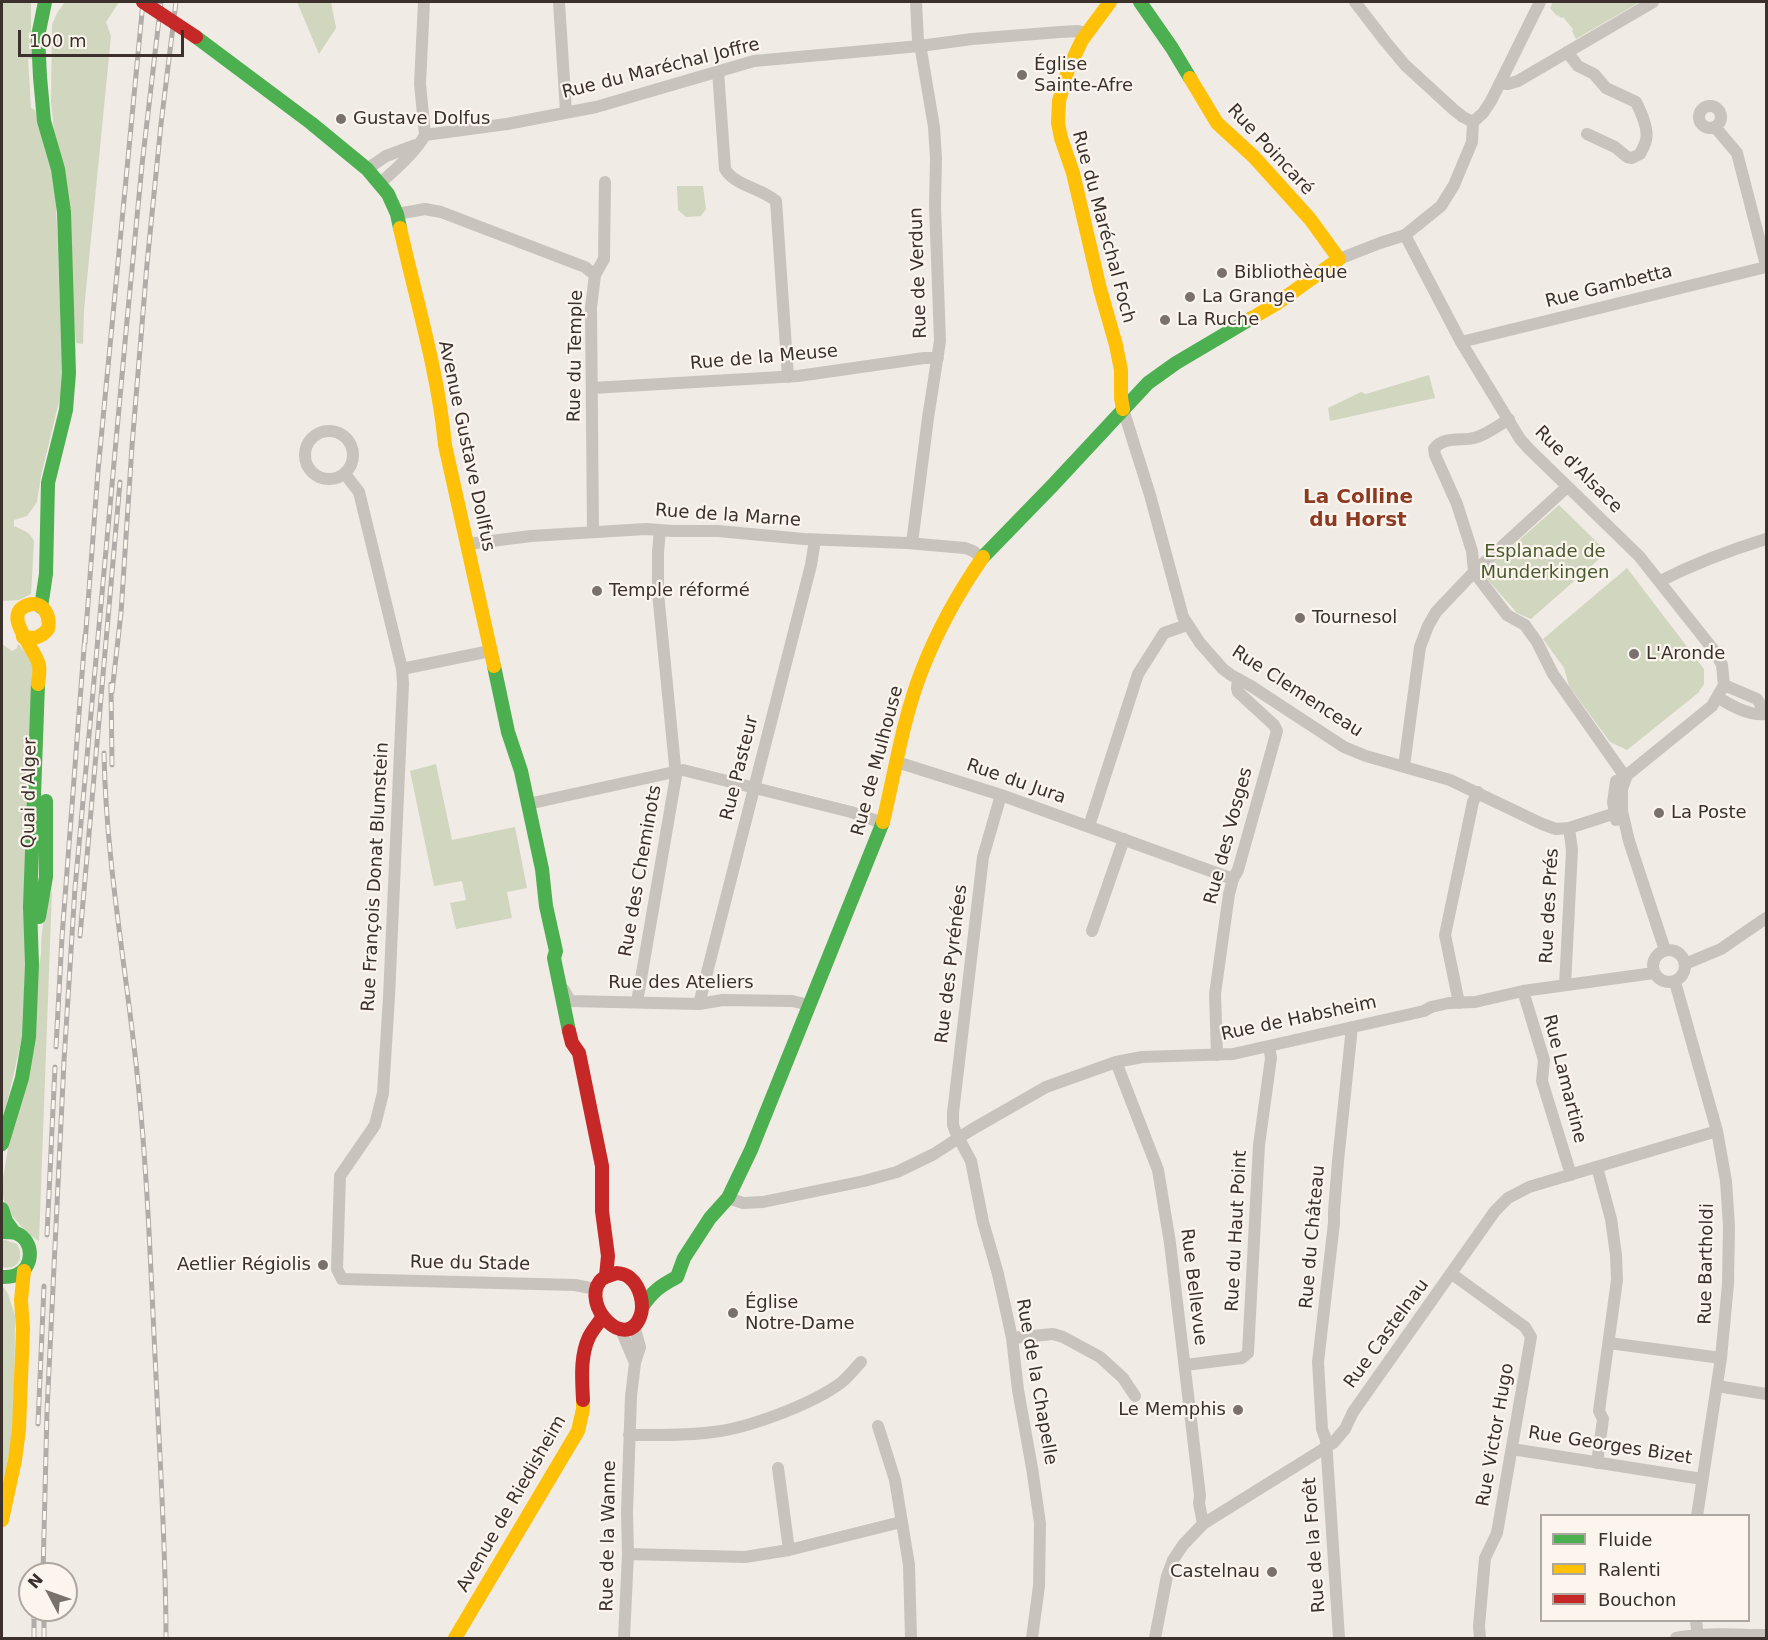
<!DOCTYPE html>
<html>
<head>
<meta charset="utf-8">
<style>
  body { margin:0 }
  #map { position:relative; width:1768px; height:1640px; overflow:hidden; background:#f0ebe5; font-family:"DejaVu Sans",sans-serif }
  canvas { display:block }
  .frame { position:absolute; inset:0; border:3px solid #3b302b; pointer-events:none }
  .legend { position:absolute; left:1540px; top:1514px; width:210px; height:108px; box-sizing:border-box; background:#fbf5ee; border:2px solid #aea6a0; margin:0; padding:8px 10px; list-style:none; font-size:18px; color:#3b302b }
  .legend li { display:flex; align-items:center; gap:12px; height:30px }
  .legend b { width:30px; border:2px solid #aea6a0 }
  .north { position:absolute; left:18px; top:1562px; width:60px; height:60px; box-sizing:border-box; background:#fbf5ee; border:2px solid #aea6a0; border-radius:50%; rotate:311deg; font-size:16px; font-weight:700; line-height:24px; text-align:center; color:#3b302b }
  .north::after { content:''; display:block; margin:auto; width:21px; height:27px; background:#7a716c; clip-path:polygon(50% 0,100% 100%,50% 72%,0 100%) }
  .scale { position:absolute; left:18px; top:30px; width:166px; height:27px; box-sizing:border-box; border:3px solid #3b302b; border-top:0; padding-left:8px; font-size:18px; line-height:21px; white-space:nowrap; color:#3b302b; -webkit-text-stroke:4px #fbf5ee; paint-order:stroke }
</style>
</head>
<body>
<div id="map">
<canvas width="1768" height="1640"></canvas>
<div class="frame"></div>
<ul class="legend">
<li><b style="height:8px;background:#4caf50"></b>Fluide</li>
<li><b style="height:8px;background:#ffc107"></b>Ralenti</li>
<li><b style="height:8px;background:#c62828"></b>Bouchon</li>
</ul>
<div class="north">N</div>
<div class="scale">100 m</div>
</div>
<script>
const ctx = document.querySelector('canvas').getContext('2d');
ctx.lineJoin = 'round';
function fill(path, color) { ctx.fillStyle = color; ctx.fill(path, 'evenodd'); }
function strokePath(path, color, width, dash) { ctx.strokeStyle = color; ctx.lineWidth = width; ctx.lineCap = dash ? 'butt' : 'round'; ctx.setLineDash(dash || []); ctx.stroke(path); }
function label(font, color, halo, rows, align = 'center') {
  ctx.font = font + ' "DejaVu Sans",sans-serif'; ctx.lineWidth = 4.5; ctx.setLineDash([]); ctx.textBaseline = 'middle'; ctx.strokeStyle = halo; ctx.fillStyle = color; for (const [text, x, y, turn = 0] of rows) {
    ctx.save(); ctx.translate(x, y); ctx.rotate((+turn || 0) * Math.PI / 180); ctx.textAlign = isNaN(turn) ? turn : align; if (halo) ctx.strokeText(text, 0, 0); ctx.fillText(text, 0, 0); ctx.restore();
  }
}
fill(new Path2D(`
  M2,2H31V42L33,59H28L31,108L35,110L55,179L63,385L41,476L37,502L27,516L14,520V526C23,530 30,532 34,541L31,594L19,600L2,601Z
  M65,2H119L106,22L111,36L84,310L83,344L76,343L51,102L52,25L57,13Z
  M297,2H331L336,28L319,54Z
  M1553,2H1640L1576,39L1572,31L1573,29L1563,17L1561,18L1558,15L1557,16L1550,8Z
  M677,186H703L706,209L701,216L686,217L678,210Z
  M1429,375L1435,398L1330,421L1328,408L1361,392L1366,394Z
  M1559,505L1607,552L1531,619L1517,613L1482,573Z
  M1627,568L1704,669V684L1698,693L1627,750L1610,742L1569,686L1564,668L1543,639Z
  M2,644L12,651L17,648L18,644L34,662L23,1033L2,1125Z
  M436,764L452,840L515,827L527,888L507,892L512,918L456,929L450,903L466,900L462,881L434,886L410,771Z
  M52,890L39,1241C29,1236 8,1213 5,1204C2,1196 3,1186 3,1178L41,954C41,930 44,911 52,890Z
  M5,1240L17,1244C25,1257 18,1271 2,1267V1241Z
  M2,1285L8,1294L15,1316L14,1431L2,1487Z`), '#d1d6bf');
strokePath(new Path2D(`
  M559,2L566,112
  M1355,2L1385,41L1405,65L1453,109L1463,117L1473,122
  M1567,52L1578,66L1594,74L1606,88L1636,102C1641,112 1649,129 1646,140C1645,145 1642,150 1640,154L1632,158L1627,157L1615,147L1587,134
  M718,71L725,169C735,186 761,188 776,201L788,377
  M1500,83L1508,84L1518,81L1653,2
  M1699 117a11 11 0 1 1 22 0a11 11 0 1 1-22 0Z
  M1473,122L1483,113L1491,101L1540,2
  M1715,127L1737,153L1766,265
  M425,135L507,124L596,107L754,61L920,46L972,39L1060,32L1078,31L1086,33
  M367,169L386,156L416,145
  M380,183C393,172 417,150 425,135L420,84L424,2
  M397,214L425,209L441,212L585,267L595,275
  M1405,235L1461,342L1520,439L1529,449L1639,556L1716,653L1722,665L1724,685L1712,706L1632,771L1627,775L1622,789V811L1629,841L1665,950
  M1339,259L1380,243L1405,235L1441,206L1454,185L1472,142L1473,122
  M1461,342L1766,267
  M592,388L798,376L924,358H938
  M1123,409L1150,495L1183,617L1200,643L1223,669L1231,675L1251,686L1344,747L1366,756L1450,780L1542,824L1556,829L1569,828L1622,811
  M1509,419C1498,426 1486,435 1474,438C1461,441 1443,436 1434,449L1435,455L1457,504L1472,551L1474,572L1507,615L1525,625L1527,628L1537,642L1553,674L1626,778
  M305 455a24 24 0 1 1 48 0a24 24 0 1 1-48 0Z
  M345,474L359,492L402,669L403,684L389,997L383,1093L375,1125L340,1176L337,1269L342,1279L575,1285L596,1289
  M593,532L591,307L595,275L604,259L605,182
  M912,543L928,418L940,341L935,205L936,158L934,127L921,50L918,41L916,2
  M468,544L531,536L646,529L673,531H718L804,539L907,543L965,548L973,551L982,558
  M1660,581C1694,564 1730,550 1766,539
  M402,669L490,651
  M1724,685L1757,699L1766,713
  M1717,697C1732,706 1749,716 1766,714
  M897,762L1001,795L1233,879
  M1404,766L1420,647L1428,626L1436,612L1474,572L1567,487
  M1001,795L983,857L953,1113V1125L956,1133L971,1161L983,1222L998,1274L1012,1338L1018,1390L1032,1468L1040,1523L1039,1586L1032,1638
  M528,804L683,770L851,812L883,823
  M1616,820L1613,802L1616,781
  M1089,826L1138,674L1164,633L1187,625
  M1092,931L1124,839
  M1653 966a16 16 0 1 1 32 0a16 16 0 1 1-32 0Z
  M1685,964L1721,949L1766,918
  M1675,982L1717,1131L1726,1181L1729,1226L1728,1284L1721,1358L1697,1516
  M1565,985L1572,850L1569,828
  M564,990L570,1001L699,1004L723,1000L792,1001L810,1005
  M1523,991L1544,1060L1542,1081L1571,1175
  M637,1002L676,776L658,593V552L660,530
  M1459,1003L1445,935L1473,802L1478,792
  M699,1004L811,565L815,540
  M1217,1055L1215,994L1229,894L1233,879L1238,870L1277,731L1274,725L1238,692L1237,688L1238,680
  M1116,1062L1158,1170L1170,1243L1200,1496L1199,1503L1203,1524
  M1597,1167L1611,1219L1616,1255L1617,1280L1599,1411L1603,1419L1597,1463
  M728,1198L743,1203L763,1202L864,1181L897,1172L934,1154L971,1130L1046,1087L1116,1062L1142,1057L1233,1054L1424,1011L1431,1007L1449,1003L1475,1002L1523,991L1654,973
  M1452,1274L1525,1327L1531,1337L1497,1533L1485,1558L1479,1626L1480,1638
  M621,1330L635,1363
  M1012,1338L1053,1334L1063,1337L1100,1357L1123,1378L1135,1396
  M1609,1343L1721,1358
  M1185,1365L1242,1358L1248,1353L1259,1145L1271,1058L1269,1046
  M1717,1386L1766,1394
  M878,1426L895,1480L909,1565L911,1638
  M629,1435C656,1435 686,1436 713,1432C749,1428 813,1404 842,1382C849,1376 855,1368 861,1362
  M1512,1449L1702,1479
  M778,1468L789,1550
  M628,1554L745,1557L789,1550L901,1522
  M1696,1620L1698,1638
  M624,1638L628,1554L627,1512L631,1396L635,1363L640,1347L634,1325
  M1155,1638L1167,1576L1173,1560L1183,1545L1203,1524L1333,1443L1345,1429L1353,1412L1495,1211L1508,1198L1529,1187L1717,1131
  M1339,1638L1326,1440L1322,1429L1318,1362L1334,1223V1211L1338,1161L1352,1027
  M1676,1638C1705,1632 1736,1635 1766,1635`), '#c9c3be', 12);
strokePath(new Path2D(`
  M1140,2L1172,48L1190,78
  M196,37L311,123L367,169L388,194L397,214L400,228
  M983,557L1053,485L1148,383L1176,363L1252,318
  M41,607L46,574L48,483L66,410L69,373L64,212L58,169L44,121L40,77L38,36L45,2
  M494,666L508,732L521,771L542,869L546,906L556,951L554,958L569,1031
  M39,917L46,877V801
  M2,1144L22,1078L29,1037L32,964L30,907L38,684
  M2,1209L6,1221L14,1232
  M2,1232C7,1232 12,1232 16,1233C35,1241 34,1268 16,1275C12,1277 7,1277 2,1277
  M642,1307C653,1291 660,1286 677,1277L684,1258L710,1218L728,1198L751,1150L883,822`), '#4caf50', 14);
strokePath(new Path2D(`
  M1110,2L1082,40L1068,70L1059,101L1058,123L1061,138L1073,173L1100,289L1116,345L1121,370V398L1123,409
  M1190,78L1217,123L1254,157L1310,219L1339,259L1276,304L1252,318
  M400,228C416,300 438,371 445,445L494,666
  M23,637C34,639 41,638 48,629C51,616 43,600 28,605C0,614 36,649 39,665C40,670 39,678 38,684
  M883,822C895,772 903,718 922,670C938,629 958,593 983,557
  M2,1520L15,1460L19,1430L23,1329L21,1300L24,1271
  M455,1638L578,1431L583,1409V1400`), '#ffc107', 14);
strokePath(new Path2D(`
  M569,1031L572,1043L579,1053L602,1166V1211L608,1256L606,1276
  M617,1273C622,1274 626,1274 630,1278C640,1286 645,1305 640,1317C626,1352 581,1306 600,1281C604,1276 611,1275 617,1273Z
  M583,1400C582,1379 580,1356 589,1337C593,1329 599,1323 603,1316`), '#c62828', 14);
const rail = new Path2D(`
  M85,643L98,471L143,2
  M111,684L112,765
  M112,692L121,613L132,446L147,264L161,124L176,2
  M104,753C106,864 127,972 138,1082C148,1180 151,1278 156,1376C160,1463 166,1551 166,1638
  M80,936L120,482
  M56,1047L62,937L85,635
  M47,1235L55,1067
  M38,1424L44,1286
  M43,1574L47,1411L64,1061L75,888L127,321L142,165L161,2
  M34,1610V1638
  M44,1610V1638`);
strokePath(rail, '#b1aca8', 5);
strokePath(rail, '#fbf5ee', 3, [9]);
strokePath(new Path2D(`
  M143,2L196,37`), '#c62828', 14);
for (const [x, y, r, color] of [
  [1022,75,6,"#7a716c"],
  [341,119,6,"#7a716c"],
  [1222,273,6,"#7a716c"],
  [1190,297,6,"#7a716c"],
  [1165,320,6,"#7a716c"],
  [597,591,6,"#7a716c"],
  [1300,618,6,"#7a716c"],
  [1634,654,6,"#7a716c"],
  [1659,813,6,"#7a716c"],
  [323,1265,6,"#7a716c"],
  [733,1313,6,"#7a716c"],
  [1238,1410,6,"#7a716c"],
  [1272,1572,6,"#7a716c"]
]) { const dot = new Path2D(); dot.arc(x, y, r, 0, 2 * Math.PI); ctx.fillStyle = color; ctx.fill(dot); strokePath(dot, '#fbf5ee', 2); }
label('18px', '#3b302b', '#fbf5ee', [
  ["Église",1034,65],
  ["Sainte-Afre",1034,86],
  ["Gustave Dolfus",353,119],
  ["Bibliothèque",1234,273],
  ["La Grange",1202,297],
  ["La Ruche",1177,320],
  ["Temple réformé",609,591],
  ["Tournesol",1312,618],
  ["L'Aronde",1646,654],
  ["La Poste",1671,813],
  ["Aetlier Régiolis",311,1265,"right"],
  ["Église",745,1303],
  ["Notre-Dame",745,1324],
  ["Le Memphis",1226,1410,"right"],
  ["Castelnau",1260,1572,"right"]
], 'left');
label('18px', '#3b302b', '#fbf5ee', [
  ["Rue du Maréchal Joffre",661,69,-14],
  ["Rue Poincaré",1270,150,47],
  ["Rue du Maréchal Foch",1103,227,75],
  ["Rue de Verdun",919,273,-92],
  ["Rue Gambetta",1609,287,-14],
  ["Rue du Temple",576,356,-89],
  ["Rue de la Meuse",764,358,-5],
  ["Avenue Gustave Dollfus",466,446,78],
  ["Rue d'Alsace",1578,470,45],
  ["Rue de la Marne",728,516,4],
  ["Rue Clemenceau",1297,692,33],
  ["Rue de Mulhouse",878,761,-75],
  ["Rue Pasteur",740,768,-76],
  ["Rue du Jura",1016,782,19],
  ["Quai d'Alger",30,793,-89],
  ["Rue des Vosges",1229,836,-75],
  ["Rue des Cheminots",641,871,-80],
  ["Rue François Donat Blumstein",376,877,-87],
  ["Rue des Prés",1550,906,-87],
  ["Rue des Pyrénées",952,964,-83],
  ["Rue des Ateliers",681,983],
  ["Rue de Habsheim",1299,1019,-12],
  ["Rue Lamartine",1564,1079,76],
  ["Rue du Haut Point",1237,1231,-87],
  ["Rue du Château",1313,1237,-85],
  ["Rue du Stade",470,1264,1],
  ["Rue Bartholdi",1707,1264,-89],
  ["Rue Bellevue",1193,1287,83],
  ["Rue Castelnau",1387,1334,-54],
  ["Rue de la Chapelle",1036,1382,80],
  ["Rue Victor Hugo",1496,1435,-80],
  ["Rue Georges Bizet",1610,1446,9],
  ["Avenue de Riedisheim",512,1504,-60],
  ["Rue de la Wanne",609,1536,-89],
  ["Rue de la Forêt",1315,1545,-94]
]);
label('18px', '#4a5a2e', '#fbf5ee', [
  ["Esplanade de",1545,552],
  ["Munderkingen",1545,573]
]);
label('bold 20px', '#8c3b22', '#fbf5ee', [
  ["La Colline",1358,498],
  ["du Horst",1358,521]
]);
</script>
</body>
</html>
